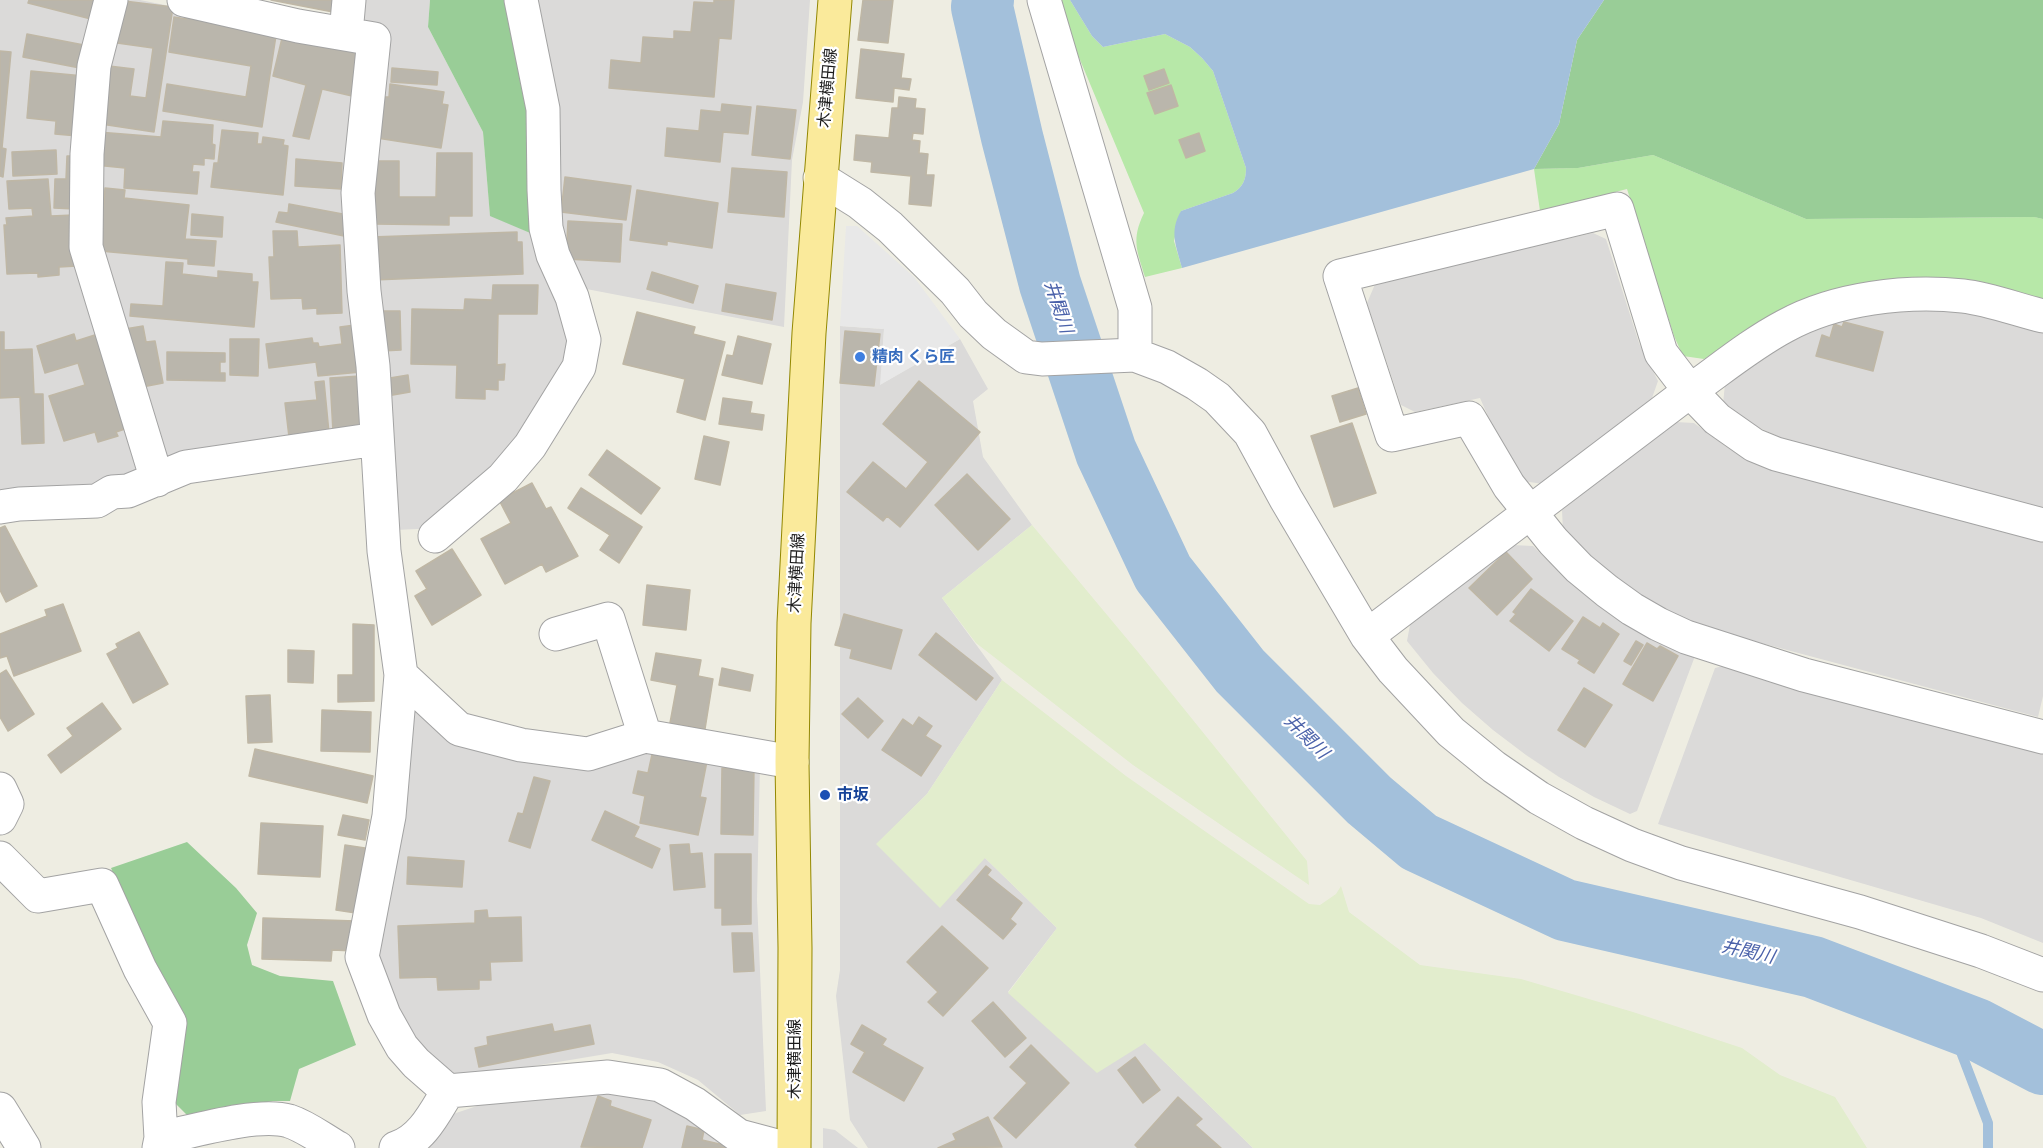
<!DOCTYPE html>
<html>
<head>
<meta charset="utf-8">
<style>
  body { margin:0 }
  canvas { display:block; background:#eeede2 }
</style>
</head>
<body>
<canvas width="2043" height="1148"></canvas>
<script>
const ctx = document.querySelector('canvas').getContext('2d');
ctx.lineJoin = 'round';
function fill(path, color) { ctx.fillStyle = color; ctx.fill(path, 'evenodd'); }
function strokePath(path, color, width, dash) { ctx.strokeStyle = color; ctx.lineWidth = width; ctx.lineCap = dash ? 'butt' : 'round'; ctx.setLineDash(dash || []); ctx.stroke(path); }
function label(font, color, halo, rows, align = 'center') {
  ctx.font = font + ' "PT Sans Narrow","Noto Sans JP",sans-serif'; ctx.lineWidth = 4.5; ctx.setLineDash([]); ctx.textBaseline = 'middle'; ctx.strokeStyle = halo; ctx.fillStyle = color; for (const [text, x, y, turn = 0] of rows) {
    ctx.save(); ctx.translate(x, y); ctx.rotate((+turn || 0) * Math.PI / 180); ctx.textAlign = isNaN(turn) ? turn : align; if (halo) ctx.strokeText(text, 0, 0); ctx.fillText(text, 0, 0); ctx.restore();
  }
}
fill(new Path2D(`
  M0,0H107L79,230L143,473L103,487L0,491Z
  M115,0H140L358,44L368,431L167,467L106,296L97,100Z
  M352,0H430L428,27L483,132L490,215L542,238L574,340L567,367L518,445L440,528L395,530Z
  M530,0H810L803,102L792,160L784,327L576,287L562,258Z
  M1593,233L1606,239L1639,343L1658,381L1652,398L1544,484L1522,481L1499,441L1480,398L1415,412L1401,405L1367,303L1376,282Z
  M1918,309L1964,312L2043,333V510L1784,439L1751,424L1723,404L1725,384L1788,342L1816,328L1846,318L1881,311Z
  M840,326L884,329L881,384L960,339L988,389L973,401L983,457L1032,525L942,598L1002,680L927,794L877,844L985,858L1057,928L1008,992L1145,1043L1253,1148H868L850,1120L836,996L840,970Z
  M1675,422L1694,423L1728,448L1748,459L2043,540V696L2038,717L1716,631L1681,617L1647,599L1622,583L1599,565L1563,531L1562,510Z
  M1512,545L1533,546L1565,578L1602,607L1695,656L1637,811L1630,814L1594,797L1559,777L1526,755L1493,730L1462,703L1433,673L1407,641L1410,625Z
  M1723,666L2043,752V943L1981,918L1658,824L1715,668Z
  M397,674L539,763L649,742L760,765L757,900L766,1111L740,1115L698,1080L658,1062L612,1053L462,1078L421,1051L384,991L376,947Z
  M610,1081L675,1097L735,1148H429L453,1114L480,1105Z
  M823,1128L835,1130L858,1148H823Z`), '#dbdad9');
fill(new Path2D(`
  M1032,525L1138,652L1307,861L1309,885L1133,765L976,643L942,598Z
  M1002,680L1126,776L1309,904L1320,905L1336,894L1341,886L1349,912L1420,965L1521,979L1633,1012L1742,1048L1780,1075L1835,1097L1867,1148H1253L1145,1043L1097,1073L1008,993L1057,928L985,858L940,908L876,844L927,794Z`), '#e2edcd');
fill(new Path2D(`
  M1055,0H1070L1092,36L1103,47L1165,34L1190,47L1202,58L1213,71L1246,168C1246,180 1243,187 1233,193L1181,211L1174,241L1182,268L1145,277C1137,250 1131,240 1144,213Z
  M1653,155L1806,219L2034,217L2043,219V300L1968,281L1729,344L1704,359L1683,356L1674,336L1627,189L1540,211L1534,169L1578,168Z`), '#b7e8a8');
fill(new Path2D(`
  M430,0H510L533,110L542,238L490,216L483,132L428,27Z
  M1604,0H2043V219L2034,217L1806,219L1653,155L1578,168L1534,169L1559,124L1577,40Z
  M187,842L236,888L257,913L247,945L252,965L280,976L333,981L356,1045L299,1069L290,1101H273L188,1116L175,1103L186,1020L153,962L111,868Z`), '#99cd97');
fill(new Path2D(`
  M846,226H857L914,277L960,339L880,385L884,329L840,326Z`), '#e8e8e8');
fill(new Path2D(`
  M1070,0H1604L1577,40L1559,124L1534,169L1182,268C1176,245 1169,232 1181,211L1233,193C1243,187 1246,180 1246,168L1213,71L1202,58L1190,47L1165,34L1103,47L1092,36Z`), '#a3c0db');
strokePath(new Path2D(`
  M1936,1013L1950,1030L1961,1052L1988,1123V1148`), '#a3c0db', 10);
strokePath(new Path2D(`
  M983,0L982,7L1012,137L1050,284L1106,452L1163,573L1240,671L1369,800L1419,842L1565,910L1813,967L1976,1029L2043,1064`), '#a3c0db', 62);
const building = new Path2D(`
  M29,0H96L91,19L28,3Z
  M116,0L173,7L154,132L101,124L109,66L134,69L130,96L146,98L153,48L110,42Z
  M271,0H336L333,12Z
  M714,0H734L731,39L719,38L714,97L609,88L611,60L641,63L643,37L674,39V31L691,32L694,2L714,3Z
  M863,0H893L888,43L858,40Z
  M186,14L277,29L262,127L163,111L167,84L246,97L251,66L169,52L174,17L186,19Z
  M27,34L89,46L85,69L23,57Z
  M283,34L362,54L352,96L322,89L309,139L293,136L306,85L273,76Z
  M861,49L904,54L901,78L911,79L909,90L894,88L893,102L856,98Z
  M0,51L11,52L2,148L6,149L3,177L0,176Z
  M392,68L438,72L437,85L391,82Z
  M1164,69L1169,83L1149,90L1144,76Z
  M31,71L84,76L78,136L55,134L56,121L27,118Z
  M390,84L444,92L442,104L448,105L441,148L377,138L383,97H389Z
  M1171,85L1178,106L1155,114L1147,93Z
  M899,97L916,99L915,108L925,109L923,134L913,133L912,140L920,141L919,153L928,154L926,175H934L931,206L909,204L911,176L871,172L872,162L854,160L856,135L889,138L892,108H898Z
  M722,104L751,107L748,134L723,132L720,162L665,156L667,128L699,131L701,110L721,112Z
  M757,106L796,110L790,159L752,155Z
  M163,121L213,125L212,144L215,145L214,159L204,158V165L193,164L192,172H199L197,194L124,188L125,168L95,165L98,132L161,137Z
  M222,130L258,133L257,144H262L263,137L284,140L283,145L288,146L283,195L211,187L214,163H218Z
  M1199,133L1205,151L1186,158L1179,140Z
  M56,150L57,174L13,176L12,152Z
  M437,153H472V216H449V225L375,224V161H399V197H436Z
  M67,156H78L75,209L54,208L55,179H66Z
  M296,159L342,163L341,189L295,186Z
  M732,168L787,172L784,217L728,212Z
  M565,177L631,186L626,220L561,212Z
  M48,179L51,216L74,215L77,266L59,267V275L38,277V273L7,274L4,225H7L6,218L33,216L32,208L9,209L7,181Z
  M105,188L125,190L124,198L189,205L185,239L216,241L214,266L188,264V259L100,251Z
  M637,190L718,203L712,248L667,241V245L630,240Z
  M289,204L348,215L344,236L276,222L279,212L288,213Z
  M192,214L223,217L222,237L191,235Z
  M568,221L622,224L620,262L566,259Z
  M273,231H297L298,247L340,245L342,313L317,314V308L303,309L302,298L271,299L269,257H274Z
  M517,232V242H522L523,274L373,280L371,237Z
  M166,262L183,263L182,274L218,278V271L252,274V282H258L254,327L130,316L131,304L163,306Z
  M652,272L698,286L693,303L647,289Z
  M726,284L776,293L772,320L722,311Z
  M493,285H538L537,314H498L497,365L505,364L504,380H498V390L485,389V399L456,398L457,365L411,364L412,309L464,310L465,299L492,300Z
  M380,311H400L401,350L381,351Z
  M637,312L695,327L693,334L725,342L705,420L677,412L685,379L623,364Z
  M1844,322L1883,332L1873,371L1816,356L1822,335L1830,338L1834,324L1842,327Z
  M355,325L361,372L318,376L316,362L269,368L266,344L312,338L313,343H318L319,347L342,344L340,327Z
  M143,326L146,342L155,341L163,383L137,388L125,329Z
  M845,331L880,334L874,386L840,383Z
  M0,332H4V350L32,349L34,394H43L44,443L22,444L20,397L0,398Z
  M74,334L76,341L98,334L128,428L116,432L118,436L98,442L95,432L64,441L49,396L85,385L78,363L45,373L37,346Z
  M738,336L771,344L762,384L722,375L727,355L733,356Z
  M230,339H259L258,376L230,375Z
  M167,352L225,353V362H220V373H225V381L167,380Z
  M408,375L410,392L387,396L384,379Z
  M360,376L363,430L333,432L330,378Z
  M324,381L329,433L289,437L285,403L317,400L315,382Z
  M919,381L980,432L900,527L887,516L883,521L847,492L873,462L906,489L928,462L883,424Z
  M1358,388L1366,414L1340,422L1332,396Z
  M723,398L752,402L750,413L764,415L762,430L719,424Z
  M1352,423L1376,493L1334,507L1311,436Z
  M704,436L729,442L720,485L695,479Z
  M607,450L660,488L641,514L589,475Z
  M967,474L1010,519L978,550L935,505Z
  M532,483L546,509L551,507L578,556L546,572L542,564L505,584L481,539L511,523L499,500Z
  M581,488L642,527L619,563L600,550L610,535L568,508Z
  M5,526L37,586L6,602L0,590V528Z
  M452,549L481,595L432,625L415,596L427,589L416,571Z
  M1506,552L1532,579L1497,615L1469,588Z
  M647,585L690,590L686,630L643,625Z
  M1531,589L1573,621L1549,651L1510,621L1516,614L1513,612Z
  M63,604L81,651L14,676L7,656L0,658V634L47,616L45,610Z
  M844,614L902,630L891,669L850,658L852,649L835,645Z
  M1583,617L1600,628L1603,623L1619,634L1594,673L1578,663L1580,660L1562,649Z
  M353,624L374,625V701L338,702V675H353Z
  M139,632L168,684L133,703L107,654L118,648L116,644Z
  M936,633L993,678L976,700L919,655Z
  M1636,641L1643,645L1631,665L1624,661Z
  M1647,643L1657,649L1660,646L1678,656L1653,701L1623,684Z
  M288,650L314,651L313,683L288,682Z
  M656,653L701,660L698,676L713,679L705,729L670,723L677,685L651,680Z
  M722,668L753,675L750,691L719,685Z
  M6,670L34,714L8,731L0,717V674Z
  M1584,688L1612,705L1585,747L1558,730Z
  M270,695L272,742L248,743L246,696Z
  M858,698L883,721L868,738L842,714Z
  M102,703L121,729L61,773L48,755L73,736L67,728Z
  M322,710L371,712L370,752L321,751Z
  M919,717L932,726L925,736L941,746L921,776L882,750L903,719L913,726Z
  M255,749L373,776L367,803L249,776Z
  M653,750L707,761L700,797L706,798L698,835L640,823L645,796L633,793L638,771L648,773Z
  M722,768H754L753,835L721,834Z
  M534,777L550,781L530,848L509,841L518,813L523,814Z
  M605,811L639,827L634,837L660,849L652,868L592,840Z
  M343,815L369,820L365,840L338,835Z
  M261,823L323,826L320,877L258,874Z
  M689,844L690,854L702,853L705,887L674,890L670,845Z
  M345,845L365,848L356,913L336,910Z
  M715,854H751V924L722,925V908H715Z
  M408,857L464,861L462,887L407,884Z
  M986,866L991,870L987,875L1022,903L1010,919L1016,924L1003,939L957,900Z
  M487,910L488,918L521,917L522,961L490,962L491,980H479V989L438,990L437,977L400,978L398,926L475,923V911Z
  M263,918L356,921L355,951L332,950L331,961L262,959Z
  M942,926L988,968L943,1016L928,1002L938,992L907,962Z
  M732,933H752L754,971L734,972Z
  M993,1002L1026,1038L1005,1057L972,1021Z
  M552,1024L554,1032L590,1025L594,1044L479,1067L475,1048L488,1045L487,1037Z
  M862,1025L886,1039L882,1045L923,1068L904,1101L853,1072L865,1052L851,1044Z
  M1031,1045L1069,1083L1016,1138L994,1118L1027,1083L1010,1067Z
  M1135,1057L1160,1090L1143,1103L1118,1070Z
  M598,1096L611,1101L610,1106L651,1120L642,1148L581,1147Z
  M1178,1097L1202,1119L1195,1125L1221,1148H1138L1135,1145Z
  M988,1117L1002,1147L938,1148L956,1140L953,1134Z
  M687,1126L704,1130L702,1140L728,1146V1148H682Z`);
fill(building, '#bab6ac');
strokePath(building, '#bfb7a5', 1.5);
const minor = new Path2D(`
  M111,0L94,66L87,154L86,247L157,480
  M184,0L298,26L374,39L358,193L364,291L373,366L384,551L401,675L389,816L362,957L384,1015L402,1047L416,1063L448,1091L608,1077L660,1085L695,1104L739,1136L784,1148
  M1044,0L1135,308V355
  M346,33L349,0
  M820,178L860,203L890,227L955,291L973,314L994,334L1026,357L1042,359L1135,355L1167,367L1197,384L1217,398L1250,433L1286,499L1367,636L1393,670L1451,732L1494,767L1539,798L1584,823L1632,845L1681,863L1860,912L1981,951L2043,975
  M0,507L19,504L97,501L112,492L128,491L186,467L377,439
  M2043,525L1776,454L1754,445L1717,419L1690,391L1661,353L1617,209L1340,276L1392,435L1469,418L1509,486L1553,541L1579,568L1607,591L1632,609L1658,624L1686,637L1804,675L2043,737
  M435,536L503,478L530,446L579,367L584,340L572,297L553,255L546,228L544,190L543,109L521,0
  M556,634L608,619L645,736
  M1367,636L1690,391C1721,369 1751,344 1785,326C1836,298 1906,290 1963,296C1989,299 2018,310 2043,316
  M401,675L459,729L521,745L588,754L645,736L792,762
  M0,789L7,804L0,818
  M0,858L38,896L102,885L140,969L170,1023L159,1102L161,1138
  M0,1109L24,1148
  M159,1148L161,1138C194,1131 258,1112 289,1121C307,1127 322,1139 338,1148
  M396,1148C422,1140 435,1112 448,1091`);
const major = new Path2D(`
  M794,1148L795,948L792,762L794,623L809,333L835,0`);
strokePath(minor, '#a3a3a3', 35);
strokePath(major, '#938802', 35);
strokePath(minor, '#fff', 33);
strokePath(major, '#faea9b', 33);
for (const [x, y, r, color] of [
  [860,357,6,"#3f7fe0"],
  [825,795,6,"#1a4fb4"]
]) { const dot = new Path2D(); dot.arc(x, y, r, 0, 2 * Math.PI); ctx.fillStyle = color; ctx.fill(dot); strokePath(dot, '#fff', 2); }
label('16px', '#1c1c1c', '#fff', [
  ["木津横田線",828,88,-85],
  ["木津横田線",797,573,-87],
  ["木津横田線",795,1059,-90]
]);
label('bold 16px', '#366cbe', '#fff', [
  ["精肉 くら匠",872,357]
], 'left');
label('bold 16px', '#164399', '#fff', [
  ["市坂",837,795]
], 'left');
label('italic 18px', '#4b62aa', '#fff', [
  ["井関川",1058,307,72],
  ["井関川",1306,737,45],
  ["井関川",1748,952,13]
]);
</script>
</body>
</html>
